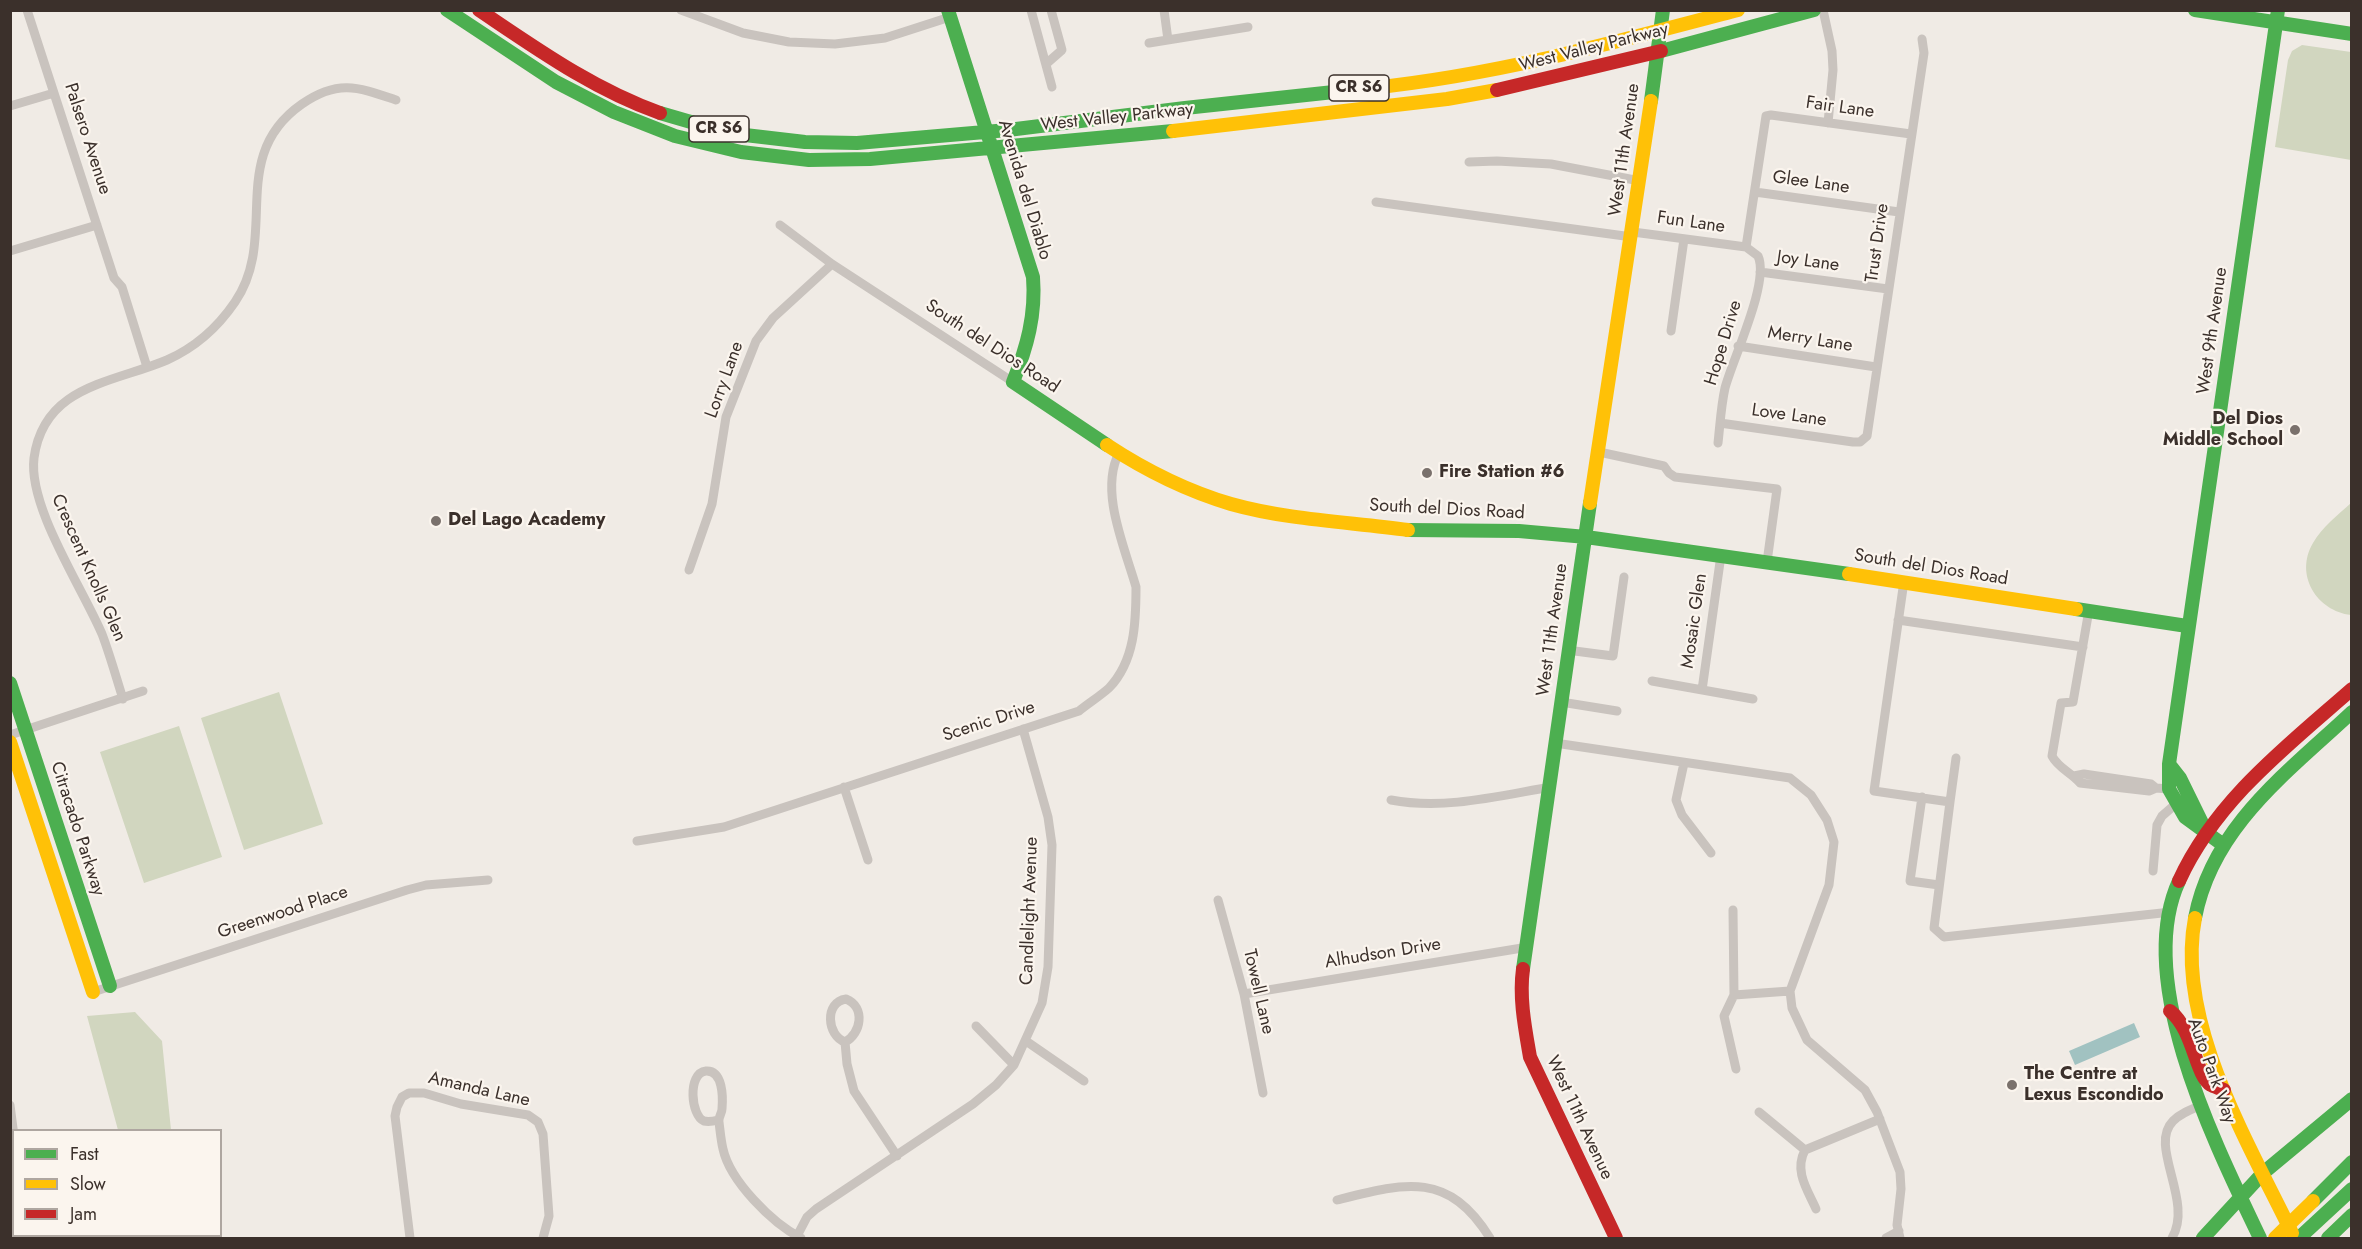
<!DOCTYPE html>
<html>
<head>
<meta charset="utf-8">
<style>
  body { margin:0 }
  #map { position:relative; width:2362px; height:1249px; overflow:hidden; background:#f0ebe5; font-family:Jost,sans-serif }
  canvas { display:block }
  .frame { position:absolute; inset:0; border:12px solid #3b302b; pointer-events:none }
  .legend { position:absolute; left:12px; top:1129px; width:210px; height:108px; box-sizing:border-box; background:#fbf5ee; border:2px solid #aea6a0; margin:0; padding:8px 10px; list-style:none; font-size:18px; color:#3b302b }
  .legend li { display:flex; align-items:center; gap:12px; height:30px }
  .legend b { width:30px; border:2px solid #aea6a0 }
</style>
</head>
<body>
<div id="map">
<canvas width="2362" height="1249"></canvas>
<div class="frame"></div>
<ul class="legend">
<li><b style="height:8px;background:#4caf50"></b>Fast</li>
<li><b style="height:8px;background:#ffc107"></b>Slow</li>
<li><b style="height:8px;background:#c62828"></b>Jam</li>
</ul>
</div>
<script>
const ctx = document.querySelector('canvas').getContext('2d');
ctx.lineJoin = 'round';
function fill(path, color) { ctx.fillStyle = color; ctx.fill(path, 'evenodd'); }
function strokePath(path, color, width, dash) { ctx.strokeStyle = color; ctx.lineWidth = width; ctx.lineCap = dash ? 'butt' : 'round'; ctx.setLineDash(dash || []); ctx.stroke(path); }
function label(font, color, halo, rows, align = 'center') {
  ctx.font = font + ' Jost,sans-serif'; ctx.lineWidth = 4.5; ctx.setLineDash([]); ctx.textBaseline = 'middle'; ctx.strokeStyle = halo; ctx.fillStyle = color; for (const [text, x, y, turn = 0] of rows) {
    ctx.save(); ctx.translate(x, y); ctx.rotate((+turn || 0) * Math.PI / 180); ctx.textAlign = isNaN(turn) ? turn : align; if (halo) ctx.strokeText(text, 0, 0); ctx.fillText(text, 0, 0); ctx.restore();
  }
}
fill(new Path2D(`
  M2302,45L2351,52V160L2275,147L2288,60L2292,51Z
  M2351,503V615C2317,611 2294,575 2313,543C2322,527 2338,515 2351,503Z
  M279,692L323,824L244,850L201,718Z
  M179,726L222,857L144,883L100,752Z
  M135,1012L162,1041L171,1130H118L87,1016Z`), '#d1d6bf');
fill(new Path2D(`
  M2134,1023L2140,1037L2075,1065L2069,1051Z`), '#a1c2c1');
strokePath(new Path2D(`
  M27,10L114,278L122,287L147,367
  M681,10L743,33L789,42L835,44L885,38L950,17
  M1031,10L1052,87
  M1164,10L1168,40
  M1823,10L1832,51L1833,70L1828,123
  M1149,43L1248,27
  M1046,64L1062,50L1051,10
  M10,106L54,93
  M1469,162L1497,161L1551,164L1640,181
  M1755,192L1899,212
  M1376,202L1632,237
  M780,225L832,264L1013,382
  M1633,232L1746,247
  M10,251L97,225
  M1760,272L1888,289
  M1671,331L1684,239
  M1738,346L1876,367
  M1720,423L1853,442H1860L1867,436L1924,53L1922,39
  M1718,443C1720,425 1721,406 1725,388C1733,358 1770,282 1758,256L1746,247L1766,116L1771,115L1911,134
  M1599,452L1664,466L1669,473L1675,477L1777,489L1767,562
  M689,570L712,504L726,417L756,341L773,318L832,264
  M1904,581L1874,791L1950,802L1934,928L1944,937L2171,912
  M2089,610L2073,702L2061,703L2052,756C2058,768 2072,773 2080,783L2149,791L2156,788L2169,789
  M1898,620L2083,647
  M1567,650L1613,656L1624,577
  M1652,681L1753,699
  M1702,690L1721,555
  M123,699C116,677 110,655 102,634C82,587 28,507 34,458C44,385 113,383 167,360C194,348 218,327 235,302C280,236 226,157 302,104C338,79 358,87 396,100
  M1561,702L1617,711
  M10,735L143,691
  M1555,743L1790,778L1811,795L1827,820L1834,842L1829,885L1790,991L1792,1008L1807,1040L1865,1090L1877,1112L1900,1172L1901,1189L1897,1225L1900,1238
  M1684,763L1676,800L1682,815L1711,853
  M2074,776L2084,774L2151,784L2156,788
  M844,787L868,860
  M1922,797L1910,881L1939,885
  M1391,800C1445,810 1498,796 1551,787
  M1950,802L1956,758
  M637,841L724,827L1079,711C1089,703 1100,696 1109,688C1135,661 1136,622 1136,587C1125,548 1099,491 1119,453
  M2153,871L2157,825L2162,816L2177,803
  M1218,900L1244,994L1263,1093
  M1733,910L1734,995L1790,991
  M93,992L407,890L426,885L488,880
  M1244,994L1528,947
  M1734,995L1724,1016L1736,1069
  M846,999C866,1007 861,1034 845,1042C827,1036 824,1002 846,999Z
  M976,1026L1014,1065
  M1026,1041L1084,1081
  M845,1042L847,1064L854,1091L897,1156
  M10,1105L14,1136
  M1759,1112L1805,1150L1880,1119
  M718,1120C714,1121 709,1122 704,1121C691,1116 687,1073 706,1071C723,1070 723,1097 722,1109C722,1113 718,1118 719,1122C720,1130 721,1141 723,1149C730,1181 772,1223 801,1238
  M1805,1150C1794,1171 1807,1189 1816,1209
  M1337,1200C1404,1183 1448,1170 1490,1238
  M10,1202L14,1203
  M23,1236L24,1238
  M410,1238L395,1116L397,1107L402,1097L409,1093H424L461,1104L528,1115L538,1122L543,1134L549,1216L543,1238
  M796,1238L807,1217L816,1209L973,1104L996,1085L1014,1065L1042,1003L1048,967L1052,845L1048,817L1023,729
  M1886,1238L1899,1231
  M2172,1238C2194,1201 2148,1146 2173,1121C2181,1113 2192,1109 2202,1105`), '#c9c3be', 9);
strokePath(new Path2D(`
  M447,10L556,82L614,112L675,136L741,152L809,160L870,159L1173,131
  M948,10L1033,277C1036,315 1027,347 1013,382L1107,445
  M2195,10L2352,34
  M1661,51L1814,10
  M1651,101L1663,10
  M660,113L715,129L745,135L805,142L857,143L1008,130L1185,108L1371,88
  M1408,530L1519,531L1586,537L1849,574
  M2076,609L2187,626
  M10,683L110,986
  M2169,764L2180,778L2206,831
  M2222,844L2185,817L2169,789V764L2278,10
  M2179,881C2133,981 2216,1146 2260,1238
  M2195,918C2212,827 2288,772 2352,712
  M1523,969L1590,503
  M2313,1201L2352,1162
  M2203,1238L2263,1173L2352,1099
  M2299,1238L2352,1189
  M2328,1238L2352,1215`), '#4caf50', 14);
strokePath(new Path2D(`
  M1371,88C1496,75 1617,42 1738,10
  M1173,131L1447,99L1497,90
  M1107,445C1145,470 1187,491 1231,504C1288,520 1350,522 1408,530
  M1590,503L1651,101
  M1849,574L2076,609
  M10,742L93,992
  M2195,918C2175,1021 2248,1142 2292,1233`), '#ffc107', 14);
strokePath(new Path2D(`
  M479,10C537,49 593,89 660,113
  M1497,90L1661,51
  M2179,881C2216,800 2287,746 2352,689
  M1523,969C1519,998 1525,1028 1530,1057L1616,1238
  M2170,1011C2194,1030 2195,1075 2211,1085C2214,1087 2220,1088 2224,1090`), '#c62828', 14);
strokePath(new Path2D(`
  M2275,1238L2313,1201`), '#ffc107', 14);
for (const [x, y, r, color] of [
  [2295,430,6,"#7a716c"],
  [1427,473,6,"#7a716c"],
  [436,521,6,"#7a716c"],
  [2012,1085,6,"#7a716c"]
]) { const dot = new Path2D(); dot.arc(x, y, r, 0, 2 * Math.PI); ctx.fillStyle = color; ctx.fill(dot); strokePath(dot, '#fbf5ee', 2); }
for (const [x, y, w] of [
  [1359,88,60],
  [719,129,60]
]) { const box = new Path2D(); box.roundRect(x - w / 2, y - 13, w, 26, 4.5); ctx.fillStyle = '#fbf5ee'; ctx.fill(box); strokePath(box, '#3b302b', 1.5); }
label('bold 16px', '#3b302b', null, [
  ["CR S6",1359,88],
  ["CR S6",719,129]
]);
label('18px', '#3b302b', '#fbf5ee', [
  ["West Valley Parkway",1594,48,-14],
  ["Fair Lane",1840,108,8],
  ["West Valley Parkway",1117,118,-6],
  ["Palsero Avenue",87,139,72],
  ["West 11th Avenue",1625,150,-82],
  ["Glee Lane",1811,183,8],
  ["Avenida del Diablo",1024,190,73],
  ["Fun Lane",1691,223,8],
  ["Trust Drive",1878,243,-82],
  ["Joy Lane",1808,262,8],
  ["West 9th Avenue",2213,331,-82],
  ["Merry Lane",1810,340,9],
  ["Hope Drive",1724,343,-73],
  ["South del Dios Road",992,347,33],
  ["Lorry Lane",725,380,-70],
  ["Love Lane",1789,416,8],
  ["South del Dios Road",1447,510,3],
  ["Crescent Knolls Glen",88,568,66],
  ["South del Dios Road",1931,568,9],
  ["Mosaic Glen",1695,621,-82],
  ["West 11th Avenue",1553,630,-82],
  ["Scenic Drive",989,722,-18],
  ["Citracado Parkway",77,829,72],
  ["Candlelight Avenue",1030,911,-88],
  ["Greenwood Place",283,913,-18],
  ["Alhudson Drive",1383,954,-9],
  ["Towell Lane",1258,992,77],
  ["Auto Park Way",2211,1071,70],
  ["Amanda Lane",479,1090,13],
  ["West 11th Avenue",1579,1118,65]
]);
label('bold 18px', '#3b302b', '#fbf5ee', [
  ["Del Dios",2283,420,"right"],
  ["Middle School",2283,441,"right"],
  ["Fire Station #6",1439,473],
  ["Del Lago Academy",448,521],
  ["The Centre at",2024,1075],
  ["Lexus Escondido",2024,1096]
], 'left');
</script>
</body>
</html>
